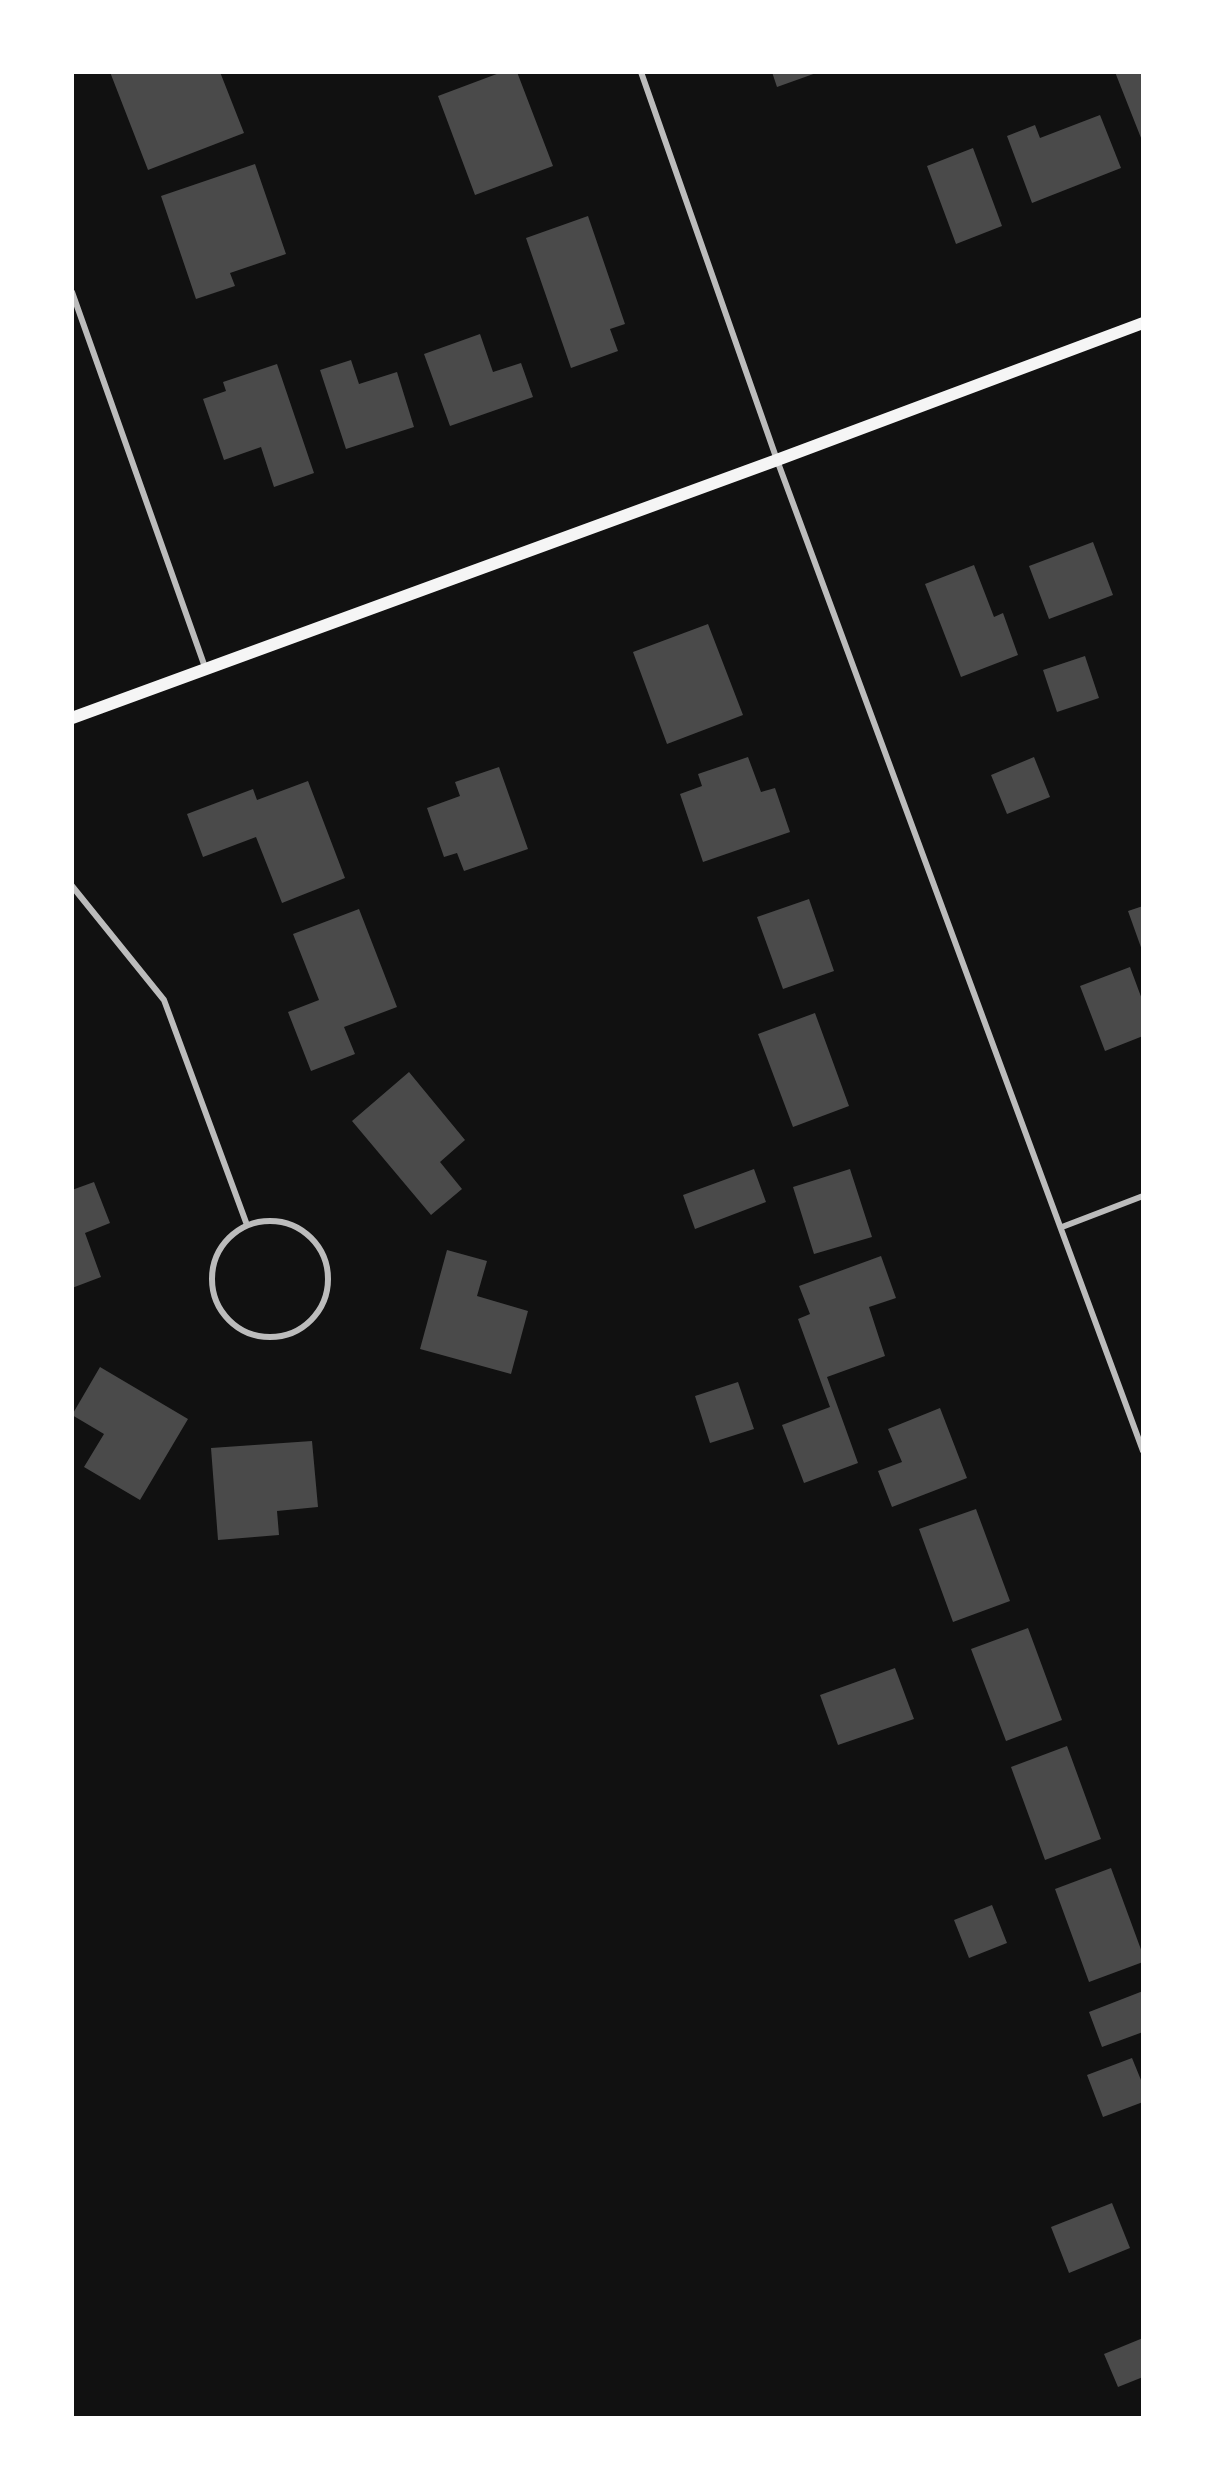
<!DOCTYPE html>
<html>
<head>
<meta charset="utf-8">
<style>
  body { margin:0 }
  #map { position:relative; width:1215px; height:2490px; overflow:hidden; background:#111; font-family:Manrope,sans-serif }
  canvas { display:block }
  .frame { position:absolute; inset:0; border:74px solid #fff; pointer-events:none }
</style>
</head>
<body>
<div id="map">
<canvas width="1215" height="2490"></canvas>
<div class="frame"></div>
</div>
<script>
const ctx = document.querySelector('canvas').getContext('2d');
ctx.lineJoin = 'round';
function fill(path, color) { ctx.fillStyle = color; ctx.fill(path, 'evenodd'); }
function strokePath(path, color, width, dash) { ctx.strokeStyle = color; ctx.lineWidth = width; ctx.lineCap = dash ? 'butt' : 'round'; ctx.setLineDash(dash || []); ctx.stroke(path); }
fill(new Path2D(`
  M110,72H220L244,133L148,170Z
  M502,72H517L553,166L475,195L438,96Z
  M772,72H819L777,87Z
  M1115,72H1143V143Z
  M1100,115L1121,168L1032,203L1007,136L1035,125L1040,138Z
  M973,148L1002,226L956,244L927,166Z
  M255,164L286,254L230,273L235,286L196,299L161,196Z
  M588,216L625,324L610,329L618,351L571,368L526,238Z
  M480,334L493,372L521,363L533,397L450,426L424,354Z
  M351,360L359,384L397,372L414,427L346,449L320,370Z
  M277,364L314,473L274,487L261,447L224,460L203,399L226,391L223,382Z
  M1093,542L1113,595L1049,619L1029,566Z
  M974,565L994,617L1003,613L1018,655L961,677L925,584Z
  M708,624L743,715L667,744L633,652Z
  M1085,656L1099,698L1057,712L1043,670Z
  M748,757L761,792L775,788L790,832L703,862L680,794L702,786L698,774Z
  M1034,757L1050,797L1007,814L991,775Z
  M499,767L528,849L464,871L457,853L444,857L427,808L460,796L455,782Z
  M308,781L345,878L282,903L256,837L203,857L187,814L253,789L257,800Z
  M809,899L834,971L783,989L757,917Z
  M1143,906V953L1128,911Z
  M359,909L397,1007L344,1027L355,1054L311,1071L288,1012L319,1000L293,934Z
  M1130,967L1143,1002V1036L1105,1051L1080,986Z
  M815,1013L849,1106L793,1127L758,1034Z
  M409,1072L465,1140L440,1162L462,1189L431,1215L352,1121Z
  M754,1169L766,1202L695,1229L683,1195Z
  M850,1169L872,1237L814,1254L793,1187Z
  M94,1182L110,1223L85,1233L101,1277L72,1288V1190Z
  M447,1250L487,1261L477,1296L528,1311L511,1374L420,1349Z
  M881,1256L896,1298L869,1307L885,1356L827,1377L858,1463L804,1483L782,1425L830,1407L798,1319L810,1314L799,1286Z
  M100,1367L188,1419L140,1500L84,1467L104,1434L72,1415Z
  M738,1382L754,1429L710,1443L695,1396Z
  M940,1408L967,1478L892,1507L878,1471L902,1462L888,1429Z
  M312,1441L318,1507L277,1511L279,1535L218,1540L211,1448Z
  M976,1509L1010,1601L953,1622L919,1529Z
  M1028,1628L1062,1720L1006,1741L971,1649Z
  M895,1668L914,1719L838,1745L820,1695Z
  M1067,1746L1101,1839L1045,1860L1011,1767Z
  M1111,1868L1143,1955V1962L1089,1982L1055,1889Z
  M992,1905L1007,1943L969,1958L954,1920Z
  M1143,1991V2032L1102,2047L1089,2012Z
  M1132,2058L1143,2085V2102L1103,2117L1087,2075Z
  M1112,2203L1130,2248L1069,2273L1051,2227Z
  M1143,2338V2377L1118,2387L1104,2354Z`), '#4a4a4a');
strokePath(new Path2D(`
  M641,72L777,460L1143,1451
  M72,292L206,670
  M72,886L164,1000L247,1225
  M212 1279a58 58 0 1 1 116 0a58 58 0 1 1-116 0Z
  M1062,1227L1143,1196`), '#bcbcbc', 6);
strokePath(new Path2D(`
  M72,718L777,460L1143,323`), '#f5f5f5', 12);
</script>
</body>
</html>
